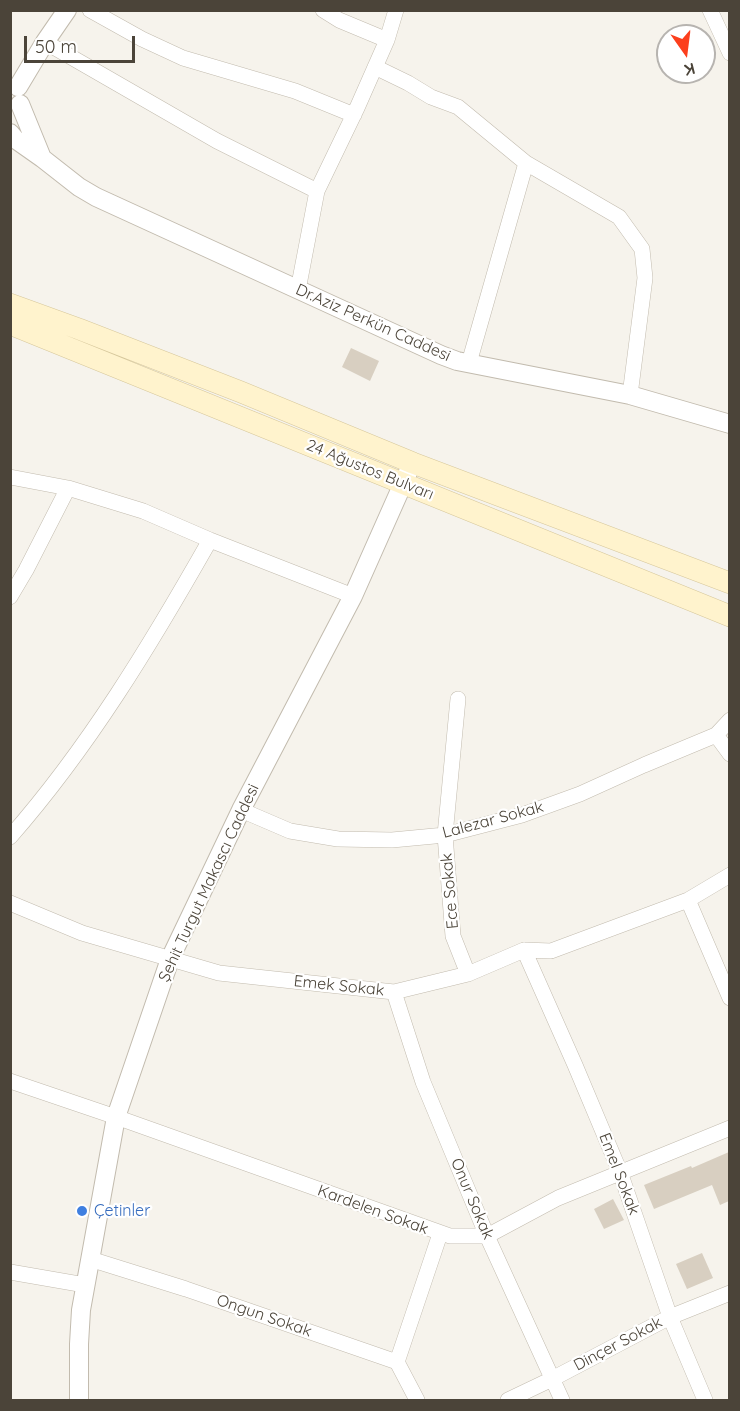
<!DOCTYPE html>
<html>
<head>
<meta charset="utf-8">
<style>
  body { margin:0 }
  #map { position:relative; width:740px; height:1411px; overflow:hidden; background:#f6f3ec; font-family:Quicksand,sans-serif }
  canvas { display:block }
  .frame { position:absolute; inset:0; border:12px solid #4b4439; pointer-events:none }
  .north { position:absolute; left:656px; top:24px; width:60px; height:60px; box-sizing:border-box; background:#fff; border:2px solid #b7b4b0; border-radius:50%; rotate:166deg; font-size:16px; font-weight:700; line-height:24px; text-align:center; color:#4b4439 }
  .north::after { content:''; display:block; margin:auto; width:21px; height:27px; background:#fc3f1d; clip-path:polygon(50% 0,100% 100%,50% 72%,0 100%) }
  .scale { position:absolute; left:24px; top:36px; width:111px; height:27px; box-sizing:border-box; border:3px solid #4b4439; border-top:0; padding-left:8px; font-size:18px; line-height:21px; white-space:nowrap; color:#4b4439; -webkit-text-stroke:4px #fff; paint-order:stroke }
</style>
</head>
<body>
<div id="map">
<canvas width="740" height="1411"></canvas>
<div class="frame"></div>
<div class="north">K</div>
<div class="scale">50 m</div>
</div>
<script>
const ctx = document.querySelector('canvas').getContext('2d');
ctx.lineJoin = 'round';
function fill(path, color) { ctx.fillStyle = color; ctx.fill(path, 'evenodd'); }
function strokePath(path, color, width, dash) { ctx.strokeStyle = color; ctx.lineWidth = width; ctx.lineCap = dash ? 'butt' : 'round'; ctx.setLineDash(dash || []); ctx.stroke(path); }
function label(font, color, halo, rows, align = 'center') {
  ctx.font = font + ' Quicksand,sans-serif'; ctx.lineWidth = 4.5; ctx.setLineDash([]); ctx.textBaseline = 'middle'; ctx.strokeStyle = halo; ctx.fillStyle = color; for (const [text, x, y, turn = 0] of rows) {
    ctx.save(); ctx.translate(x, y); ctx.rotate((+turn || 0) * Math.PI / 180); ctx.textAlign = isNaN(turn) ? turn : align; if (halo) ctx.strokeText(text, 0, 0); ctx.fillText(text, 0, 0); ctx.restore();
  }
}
fill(new Path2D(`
  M351,348L379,361L370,381L342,367Z
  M729,1152V1201L720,1205L712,1185L654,1209L644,1185L691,1166L692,1168Z
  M613,1199L624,1220L604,1229L594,1209Z
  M702,1253L713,1278L687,1289L676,1264Z`), '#d8cfc1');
const minor = new Path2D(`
  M90,10L142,39L183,58L295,91L354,115
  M323,10L339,20L387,40
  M710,10L730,53
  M45,42L217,141L317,191
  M375,67L408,83L431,97L458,107L526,163L619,217L642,249L645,278L630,395
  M298,290L317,191L357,108L387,40L396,10
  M469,363L526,163
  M10,477L68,488L143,511L210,540L353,596
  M10,597L26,570L68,488
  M458,699L445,835L453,936L468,974
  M716,735L730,754
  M241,810L290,831L338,839L392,840L445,835L522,815L580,794L644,765L716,735L730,720
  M10,837C89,747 151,644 210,540
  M688,900L730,998
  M10,903L82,933L219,973L394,992L468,974L524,950L551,951L688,900L730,875
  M524,950L575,1065L620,1172L670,1317L705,1400
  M394,992L423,1082L487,1236L562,1400
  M10,1081L116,1117L450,1236H487L558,1198L730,1128
  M90,1259L186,1289L397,1362L417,1400
  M10,1272L85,1285
  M397,1362L440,1234
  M508,1400L552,1379L670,1317L730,1293`);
const tertiary = new Path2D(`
  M18,87L45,42L67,10
  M10,133L15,139L42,158L20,104
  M42,158L79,187L96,197L441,355L457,361L630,395L730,424
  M79,1400V1344L81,1310L116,1117L170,959L241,810L353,596L409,470`);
const secondary = new Path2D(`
  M10,304L79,329L241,392L413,463L730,583
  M10,324C251,420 490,519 730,616`);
strokePath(minor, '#c2bbae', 16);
strokePath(tertiary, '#c2bbae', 20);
strokePath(secondary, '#d6c79b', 22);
strokePath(minor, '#fff', 15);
strokePath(tertiary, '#fff', 18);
strokePath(secondary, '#fff3cd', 21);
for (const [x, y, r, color] of [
  [82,1211,6,"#3f7fe0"]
]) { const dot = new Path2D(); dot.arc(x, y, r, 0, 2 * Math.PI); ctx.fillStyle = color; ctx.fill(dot); strokePath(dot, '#fff', 2); }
label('16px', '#4b4439', '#fff', [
  ["Dr.Aziz Perkün Caddesi",373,323,24],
  ["24 Ağustos Bulvarı",370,470,22],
  ["Lalezar Sokak",493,820,-15],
  ["Şehit Turgut Makascı Caddesi",209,883,-65],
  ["Ece Sokak",450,891,-95],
  ["Emek Sokak",339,986,6],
  ["Emel Sokak",619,1174,69],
  ["Onur Sokak",472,1199,67],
  ["Kardelen Sokak",373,1210,20],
  ["Ongun Sokak",264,1316,19],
  ["Dinçer Sokak",618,1344,-28]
]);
label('16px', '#366cbe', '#fff', [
  ["Çetinler",94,1211]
], 'left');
</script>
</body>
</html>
